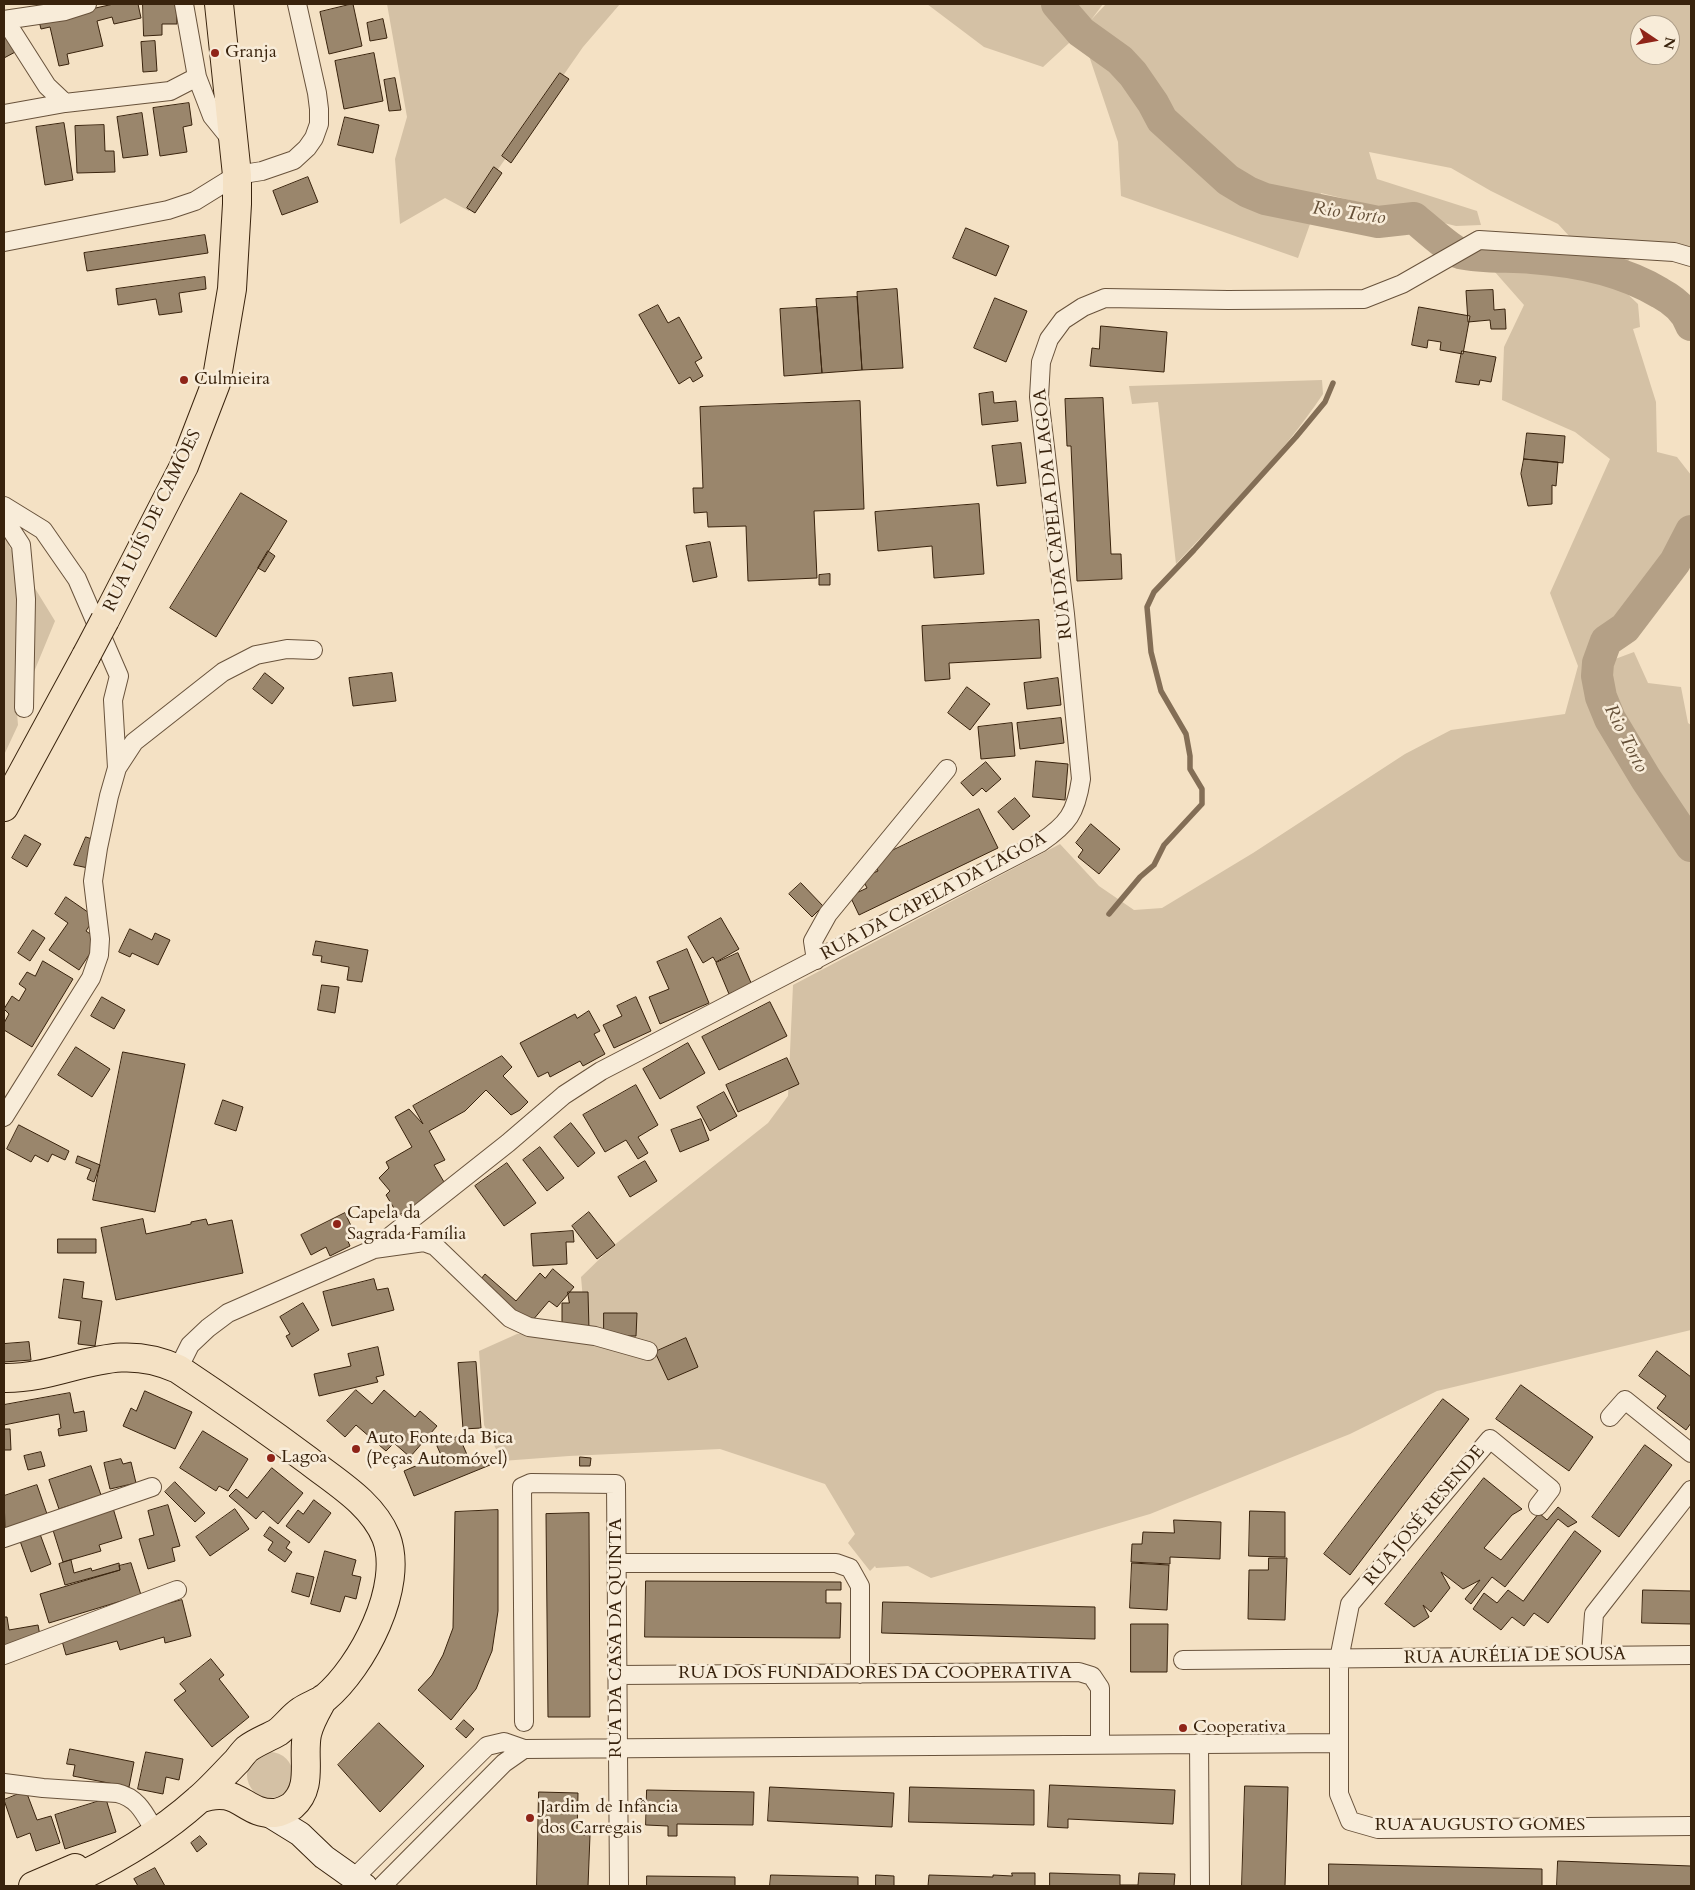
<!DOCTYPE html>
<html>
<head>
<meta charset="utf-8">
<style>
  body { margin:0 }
  #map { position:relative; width:1695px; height:1890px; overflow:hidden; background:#f4e1c4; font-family:Cardo,serif }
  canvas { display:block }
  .frame { position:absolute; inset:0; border:5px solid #39230d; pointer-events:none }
  .north { position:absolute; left:1630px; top:15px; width:50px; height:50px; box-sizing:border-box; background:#f8ecd9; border:1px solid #ac9c87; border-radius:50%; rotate:102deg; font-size:14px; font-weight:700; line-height:20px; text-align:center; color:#39230d }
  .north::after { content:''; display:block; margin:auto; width:18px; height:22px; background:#8f2418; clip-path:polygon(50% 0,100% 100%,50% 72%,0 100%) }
</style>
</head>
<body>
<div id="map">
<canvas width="1695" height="1890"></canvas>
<div class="frame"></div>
<div class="north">N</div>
</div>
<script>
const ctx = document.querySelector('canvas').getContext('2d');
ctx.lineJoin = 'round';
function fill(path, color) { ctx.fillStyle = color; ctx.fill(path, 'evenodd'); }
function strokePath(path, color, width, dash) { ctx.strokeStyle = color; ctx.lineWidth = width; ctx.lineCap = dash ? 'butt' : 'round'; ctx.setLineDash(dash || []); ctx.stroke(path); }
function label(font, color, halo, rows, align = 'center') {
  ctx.font = font + ' Cardo,serif'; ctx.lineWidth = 5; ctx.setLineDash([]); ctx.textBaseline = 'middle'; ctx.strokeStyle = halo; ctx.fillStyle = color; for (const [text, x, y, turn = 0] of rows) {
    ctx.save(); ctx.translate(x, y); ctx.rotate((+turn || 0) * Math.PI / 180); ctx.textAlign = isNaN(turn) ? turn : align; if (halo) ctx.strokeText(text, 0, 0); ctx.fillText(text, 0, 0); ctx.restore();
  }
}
fill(new Path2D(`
  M387,4H620L583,47L469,211L445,198L400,224L395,159L407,117Z
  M927,4H1103L1091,20L1106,4H1691V250L1571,238L1558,224L1491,191L1451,168L1369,152L1377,179L1477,211L1481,225L1456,226L1321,193L1298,258L1121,196L1118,142L1081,32L1043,67L984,47ZM1640,25H1670V55H1640Z
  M1491,247L1566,255L1631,257L1614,281L1638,304L1640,327L1633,329L1656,402L1657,452L1677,457L1691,475V525L1673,561L1623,626L1603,639L1596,663L1594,676L1599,698L1607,720L1643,781L1687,842L1691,852V1330L1437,1391L1350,1434L1150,1514L931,1578L908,1566L876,1568L875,1566L870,1571L848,1543L855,1534L825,1484L720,1449L569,1456L502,1461L484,1425L479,1351L517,1334H586L581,1277L613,1246L768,1123L788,1096L793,985L1060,844L1099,886L1134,910L1162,908L1253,853L1405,754L1451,730L1565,714L1578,666L1550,593L1610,459L1575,432L1502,400L1504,347L1524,305L1487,263Z
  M1322,380L1323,394C1282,456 1227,509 1176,564L1158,402L1132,404L1129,386Z
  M4,530L9,537V546L55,621L17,713L18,725L4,755Z
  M1634,652L1648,683L1681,687L1688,723L1691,725V826L1679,812L1655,779L1627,730L1607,702V662Z
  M247 1775a23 23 0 1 1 46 0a23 23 0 1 1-46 0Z`), '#d4c1a5');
strokePath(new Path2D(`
  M1109,914L1140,877L1154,865L1164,845L1202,804V789L1190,769V756L1186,734L1161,691L1151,652L1147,607L1154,592L1194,550L1296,437L1325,402L1333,383`), '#836e56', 5.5);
strokePath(new Path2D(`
  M1057,4L1081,32L1120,60L1133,74L1153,103L1162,120L1228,180L1248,192L1265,199L1378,222L1414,218C1424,226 1450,250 1460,253C1483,258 1509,256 1532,258C1576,261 1622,270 1660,293C1673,300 1686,311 1691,325
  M1691,531L1675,562L1625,628L1606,641L1598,663L1597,676L1601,697L1610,719L1646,779L1691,846`), '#b4a086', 32);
const building = new Path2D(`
  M114,4H138L141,18L114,24L112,17L97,21L103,46L67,54L69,64L59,66L50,27L41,29L39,21Z
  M143,4H176L177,24H162V35L144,36Z
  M353,4L362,46L329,54L320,12Z
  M383,19L387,38L370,41L367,23Z
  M6,35L19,50L4,58V36Z
  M155,41L157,71L143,72L141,42Z
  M374,53L383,101L344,109L335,61Z
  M560,73L569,79L511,163L502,156Z
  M395,78L401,110L389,111L384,80Z
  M189,103L192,125L183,127L187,152L160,156L153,108Z
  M142,113L148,155L123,158L117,117Z
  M345,117L379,125L373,153L338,145Z
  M64,123L73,180L45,185L36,127Z
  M104,125L105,151H114L115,172L77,173L75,126Z
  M494,167L502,173L475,213L467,208Z
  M308,177L318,202L282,215L273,191Z
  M966,228L1009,246L996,276L953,258Z
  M205,235L208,253L87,271L84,253Z
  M205,277L206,289L179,293L182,312L159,315L156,299L118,305L116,289Z
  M897,289L903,368L862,370L857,292Z
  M1493,290L1494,310L1505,309L1506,329H1491L1490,320L1468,322L1466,291Z
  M857,297L862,370L822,373L816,299Z
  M995,298L1027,311L1006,362L974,348Z
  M658,305L668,323L679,317L702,358L695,362L703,376L693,382L690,377L679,384L639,315Z
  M817,307L822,373L784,376L780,309Z
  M1419,307L1470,316L1463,354L1440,350L1441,342L1428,340L1427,348L1412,345Z
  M1101,326L1167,332L1164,372L1090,366L1092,348L1099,349Z
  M1462,351L1496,357L1491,382L1480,380L1479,385L1456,382Z
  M993,392L994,403L1016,401L1018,421L982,425L979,394Z
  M1103,398L1111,554H1121L1122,579L1077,581L1071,446H1067L1065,399Z
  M860,401L864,509L814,511L817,578L748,581L746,526L708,527L707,512L694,513L693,488H703L700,407Z
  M1527,433L1565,436L1563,463L1524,459Z
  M1021,443L1026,483L997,486L992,446Z
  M1524,459L1558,462L1556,486L1552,485V504L1528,506L1521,474Z
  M241,493L287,521L216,637L170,608Z
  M979,504L984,574L934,578L932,546L878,551L875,512Z
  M710,542L717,577L693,582L686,546Z
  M268,551L275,556L265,572L258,568Z
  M830,574V585H819V575Z
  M1039,620L1041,658L949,663L950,679L925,681L922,626Z
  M265,673L284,688L272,704L253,689Z
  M392,673L396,701L353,706L349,678Z
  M1058,678L1061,705L1027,709L1024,683Z
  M967,687L990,704L970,730L948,713Z
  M1061,718L1064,743L1020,749L1017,723Z
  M1012,723L1015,756L981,759L978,727Z
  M1036,761L1068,764L1065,800L1033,797Z
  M986,762L1001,779L986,792L982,788L973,796L961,783Z
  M1015,798L1030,816L1013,830L998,812Z
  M979,809L998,848L859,915L850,896L867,888L862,878L878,871L873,860Z
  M1091,824L1120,849L1099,874L1078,857L1083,850L1076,843Z
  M25,835L41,844L27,867L12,858Z
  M86,837L92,839L88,868L74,865Z
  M801,883L823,906L812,917L789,894Z
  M66,897L95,917L86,931L99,940L79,970L49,950L68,923L55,914Z
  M721,918L739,949L716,962L713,957L703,963L688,937Z
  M130,929L152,940L155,933L170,940L158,965L132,953L130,957L119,952Z
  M33,930L45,938L30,961L18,953Z
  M316,941L368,950L362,982L347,980L349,967L321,962L322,956L313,955Z
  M687,949L709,1003L660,1024L649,997L669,989L657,962Z
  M738,953L752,985L729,994L716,963Z
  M43,961L73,979L32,1047L4,1030V1023L9,1014L4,1009L12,996L19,1001L26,989L19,984L27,972L35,976Z
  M322,985L339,987L335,1013L318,1010Z
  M102,997L125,1010L114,1029L91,1016Z
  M636,997L651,1031L614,1048L603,1025L622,1016L617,1006Z
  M770,1002L787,1036L719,1070L702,1037Z
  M589,1011L600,1031L594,1034L605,1054L583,1066L580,1061L550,1077L548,1072L538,1077L520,1043L575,1014L577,1018Z
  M688,1043L705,1073L660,1099L643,1069Z
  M76,1047L110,1069L92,1097L58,1075Z
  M123,1052L185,1064L155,1212L93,1200Z
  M502,1056L512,1067L503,1076L528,1102L520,1110L511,1115L486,1090L465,1111L429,1131L445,1160L434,1165L444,1182L426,1200L399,1215L395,1210L386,1195L390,1191L379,1178L389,1168L386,1162L412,1147L395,1117L409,1109L423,1124L413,1106Z
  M787,1058L799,1084L738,1112L726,1085Z
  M636,1085L658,1125L638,1137L648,1153L638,1159L626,1140L605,1152L583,1115Z
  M724,1092L737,1116L710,1131L697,1107Z
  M223,1100L243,1107L236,1131L215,1124Z
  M701,1119L709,1140L680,1152L671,1130Z
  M571,1123L595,1153L578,1167L554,1137Z
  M19,1125L69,1151L65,1160L52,1154L48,1162L35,1155L31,1162L7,1149Z
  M540,1147L564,1178L547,1191L523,1160Z
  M78,1156L100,1165L94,1182L87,1179L91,1169L76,1163Z
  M645,1161L657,1181L630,1197L618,1177Z
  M507,1163L536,1203L504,1226L475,1186Z
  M589,1212L615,1245L597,1259L572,1226Z
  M345,1213L355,1234L347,1239L350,1246L330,1256L326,1247L311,1255L301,1235Z
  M143,1219L146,1234L191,1224V1222L206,1219L208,1225L232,1220L243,1273L116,1300L101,1228Z
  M573,1231L574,1242H566L567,1264L533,1266L531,1234Z
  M58,1239H96V1253H58Z
  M553,1269L574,1287L557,1307L549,1301L532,1321L527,1316L522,1322L477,1284L485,1274L516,1301L540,1273L545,1278Z
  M64,1279L84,1282L82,1298L102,1301L95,1346L78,1344L81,1321L59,1318Z
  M374,1279L377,1290L388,1288L394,1310L332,1326L323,1292Z
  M568,1292H588L589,1330L562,1331V1303H569Z
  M303,1303L319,1330L292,1347L286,1336L290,1334L280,1317Z
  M604,1313H637L636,1336H604Z
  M686,1338L698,1367L668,1380L655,1352Z
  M29,1342L31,1360L4,1362V1344Z
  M378,1347L384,1375L376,1377L378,1382L319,1396L314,1374L351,1366L348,1354Z
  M1657,1351L1691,1377V1423L1686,1430L1657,1408L1666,1396L1639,1376Z
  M476,1362L481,1428L463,1429L458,1363Z
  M1521,1385L1593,1437L1569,1471L1496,1419Z
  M356,1390L372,1404L384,1390L415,1417L420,1411L437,1426L410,1457L394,1443L386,1451L356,1425L345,1437L327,1421Z
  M145,1391L192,1412L175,1449L123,1426L131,1408L136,1411Z
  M70,1393L74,1413L84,1411L87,1431L59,1436L58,1429L61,1428L59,1414L4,1425V1405Z
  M1443,1399L1469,1419L1350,1575L1324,1554Z
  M4,1429H10L11,1450H4Z
  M203,1431L248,1459L228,1491L219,1486L216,1491L180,1468Z
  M459,1436L471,1464L486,1457L490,1465L414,1496L404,1471L441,1455L437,1446Z
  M1645,1445L1672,1465L1619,1537L1592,1517Z
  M41,1452L45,1466L28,1470L24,1456Z
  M580,1457L591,1458L590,1466H580Z
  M121,1459L123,1464L131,1462L136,1483L110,1489L104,1463Z
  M91,1466L101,1495L59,1509L49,1480Z
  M272,1468L303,1493L278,1524L263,1511L256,1519L229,1496L236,1489L247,1498Z
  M1484,1478L1522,1509L1512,1515L1484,1548L1501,1560L1539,1513L1547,1520L1558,1507L1577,1522L1568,1527L1558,1519L1505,1587L1492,1577L1471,1604L1465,1599L1480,1580L1463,1589L1441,1572L1450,1588L1431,1612L1423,1605L1429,1617L1414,1627L1385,1604Z
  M175,1482L205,1513L195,1522L165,1492Z
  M37,1485L47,1514L5,1529L4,1496Z
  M314,1500L331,1513L309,1543L286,1526L298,1510L303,1514Z
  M168,1505L180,1546L172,1548L175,1561L148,1569L139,1539L154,1535L148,1511Z
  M113,1508L122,1538L99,1545L101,1551L63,1562L52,1527Z
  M235,1509L249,1529L210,1556L196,1537Z
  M498,1510V1611L492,1651L476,1689L451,1720L418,1690L432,1675L443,1655L453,1628L455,1512Z
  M1250,1511L1285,1512V1557L1249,1556Z
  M589,1513L590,1717H548L546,1514Z
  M1174,1520L1221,1522L1220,1559L1170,1557V1564L1131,1562L1132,1544H1142L1143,1532L1174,1533Z
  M270,1527L290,1542L286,1548L292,1552L285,1562L268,1550L273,1542L264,1536Z
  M1575,1531L1601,1551L1548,1623L1534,1613L1524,1626L1512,1617L1501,1630L1473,1609L1484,1593L1497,1603L1508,1590L1523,1601Z
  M40,1534L51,1564L31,1572L20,1541Z
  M325,1551L356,1560L352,1575L361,1577L356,1599L345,1596L340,1612L311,1604Z
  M1269,1558H1287L1285,1620L1248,1619L1249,1570H1268Z
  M71,1560L74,1573L91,1568L92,1571L119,1563L120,1570L65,1585L59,1564Z
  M131,1563L141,1595L49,1623L40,1594L120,1570L119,1566Z
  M1132,1563L1169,1565L1167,1610L1130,1608Z
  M297,1573L314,1577L309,1597L292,1592Z
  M646,1581L841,1582V1590H826V1603H841L840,1638L645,1637Z
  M1643,1590L1691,1591V1624L1642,1623Z
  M182,1600L191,1636L165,1643L164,1637L120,1650L117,1641L66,1655L60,1634Z
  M883,1602L1095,1607V1639L882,1633Z
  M4,1617H7L9,1630L38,1625L41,1641L4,1648Z
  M1131,1624H1168L1167,1672H1131Z
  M211,1659L224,1675L219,1679L249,1717L212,1747L174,1700L186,1691L180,1684Z
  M464,1720L474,1729L466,1738L456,1729Z
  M379,1723L424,1766L380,1812L338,1765Z
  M70,1749L134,1762L129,1787L73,1776L75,1765L67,1764Z
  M146,1752L183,1759L179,1780L166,1777L163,1794L138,1789Z
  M1050,1785L1175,1790L1173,1824L1068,1819V1828L1048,1827Z
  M1245,1786L1288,1787L1285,1886H1242Z
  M770,1787L894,1793L892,1827L768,1821Z
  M910,1787L1034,1790V1825L909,1822Z
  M647,1790L754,1792L753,1825L677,1824V1836H668V1826L646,1825Z
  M26,1791L37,1820L51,1816L60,1843L36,1851L30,1833L17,1838L4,1800Z
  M539,1792L578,1793L577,1835H590L588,1886H537Z
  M106,1799L116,1832L65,1849L55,1815Z
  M200,1836L207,1844L197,1852L191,1843Z
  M1558,1861L1691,1866V1886H1557Z
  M1329,1864L1542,1869V1886H1329Z
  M155,1868L165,1886H138L134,1879Z
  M1012,1873H1035V1886H928L929,1875L993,1877V1875L1012,1876Z
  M1050,1873L1120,1875V1885H1138L1139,1873L1175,1874L1174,1886H1050Z
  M771,1875L858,1877V1886H770Z
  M876,1875L894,1876V1886H876Z
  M647,1876L735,1877V1886H647Z`);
fill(building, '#9a866c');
strokePath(building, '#39230d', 1);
const street = new Path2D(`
  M184,4L197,77L212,116L233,142
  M4,20L65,11L87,4
  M5,20L47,86L65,103
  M4,114L65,103L170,91L197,77
  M4,242L168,210L195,201L237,175L262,171L294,160L307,148L314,138L319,124V109L317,93L297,4
  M4,506L43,530L77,579L119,676L113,700L117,768L109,796L98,848L93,881L100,939L99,955L91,978L4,1117
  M4,519L21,545L26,599L24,708
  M117,768L134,742L223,672L256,655L287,649L313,650
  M816,960L813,941L828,914L947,769
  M374,1249L424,1242L435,1246L510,1318L529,1327L595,1336L648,1351
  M178,1369L190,1345L208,1328L228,1313L374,1249L508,1143L564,1095L601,1071L1040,843C1068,824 1076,813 1081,779L1065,614L1039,397L1041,362L1049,339L1063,320L1083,307L1105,298L1228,300L1364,299L1402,284L1479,240L1674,252L1691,257
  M1610,1417L1625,1400L1691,1453
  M1538,1506L1551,1489L1490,1439L1350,1604L1339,1659V1794L1350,1821L1378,1829L1691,1826
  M4,1538L152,1487
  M616,1563H836L850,1568L860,1586V1674
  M4,1655L177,1590
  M1591,1656L1594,1614L1691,1490
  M1183,1660L1691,1655
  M617,1675L1079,1672L1092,1676L1100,1688V1745
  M524,1722L522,1487L531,1483L616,1484L619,1886
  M1199,1743L1200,1886
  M4,1783L43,1788L117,1793C139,1798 145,1815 156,1833
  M353,1879L487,1746L504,1742L524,1749L1339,1743
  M382,1886L504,1763L524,1749`);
const secondary = new Path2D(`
  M266,1813L300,1834L324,1857L365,1886`);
const primary = new Path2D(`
  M105,620L184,466L216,383L232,289L237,204V175L219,4
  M4,807L86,656
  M4,1378C68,1379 111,1338 178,1369C223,1399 266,1429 309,1461C337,1483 372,1503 386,1537C405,1586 362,1667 325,1698C318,1703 308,1706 301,1711C292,1717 286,1726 278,1732C268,1738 256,1742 247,1749C243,1753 240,1757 237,1761C224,1774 212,1788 198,1800C158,1836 109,1864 60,1886
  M199,1799C240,1784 243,1815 275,1813C281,1812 287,1809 292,1806C314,1787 302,1759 307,1734C310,1721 317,1710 323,1699
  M33,1886L75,1868`);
strokePath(street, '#68523b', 20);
strokePath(secondary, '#39230d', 26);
strokePath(primary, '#39230d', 30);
strokePath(street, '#f8ecd9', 18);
strokePath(secondary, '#f8ecd9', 24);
strokePath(primary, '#f4e1c4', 28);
const primaryBridge = new Path2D(`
  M86,656L105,620`);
strokePath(primaryBridge, '#39230d', 30, []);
strokePath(primaryBridge, '#f4e1c4', 28);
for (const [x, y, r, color] of [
  [215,53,5,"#8f2418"],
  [184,380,5,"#8f2418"],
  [337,1224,5,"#8f2418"],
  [356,1449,5,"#8f2418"],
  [271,1458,5,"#8f2418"],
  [1183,1728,5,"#8f2418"],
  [530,1818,5,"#8f2418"]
]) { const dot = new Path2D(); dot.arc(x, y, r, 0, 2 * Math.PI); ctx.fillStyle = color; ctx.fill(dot); strokePath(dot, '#f8ecd9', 2); }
label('18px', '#39230d', '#f8ecd9', [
  ["Granja",225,53],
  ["Culmieira",194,380],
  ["Capela da",347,1214],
  ["Sagrada Família",347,1235],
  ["Auto Fonte da Bica",366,1439],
  ["(Peças Automóvel)",366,1460],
  ["Lagoa",281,1458],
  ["Cooperativa",1193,1728],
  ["Jardim de Infância",540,1808],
  ["dos Carregais",540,1829]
], 'left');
label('18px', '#39230d', '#f8ecd9', [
  ["RUA DA CAPELA DA LAGOA",1054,514,-96],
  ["RUA LUÍS DE CAMÕES",153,521,-64],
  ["RUA DA CAPELA DA LAGOA",934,897,-28],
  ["RUA JOSÉ RESENDE",1425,1516,-50],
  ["RUA DA CASA DA QUINTA",617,1638,-90],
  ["RUA AURÉLIA DE SOUSA",1515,1657,-1],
  ["RUA DOS FUNDADORES DA COOPERATIVA",875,1674],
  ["RUA AUGUSTO GOMES",1480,1826]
]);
label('italic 19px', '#644f37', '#f8ecd9', [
  ["Rio Torto",1349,214,8],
  ["Rio Torto",1625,739,63]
]);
</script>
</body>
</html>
